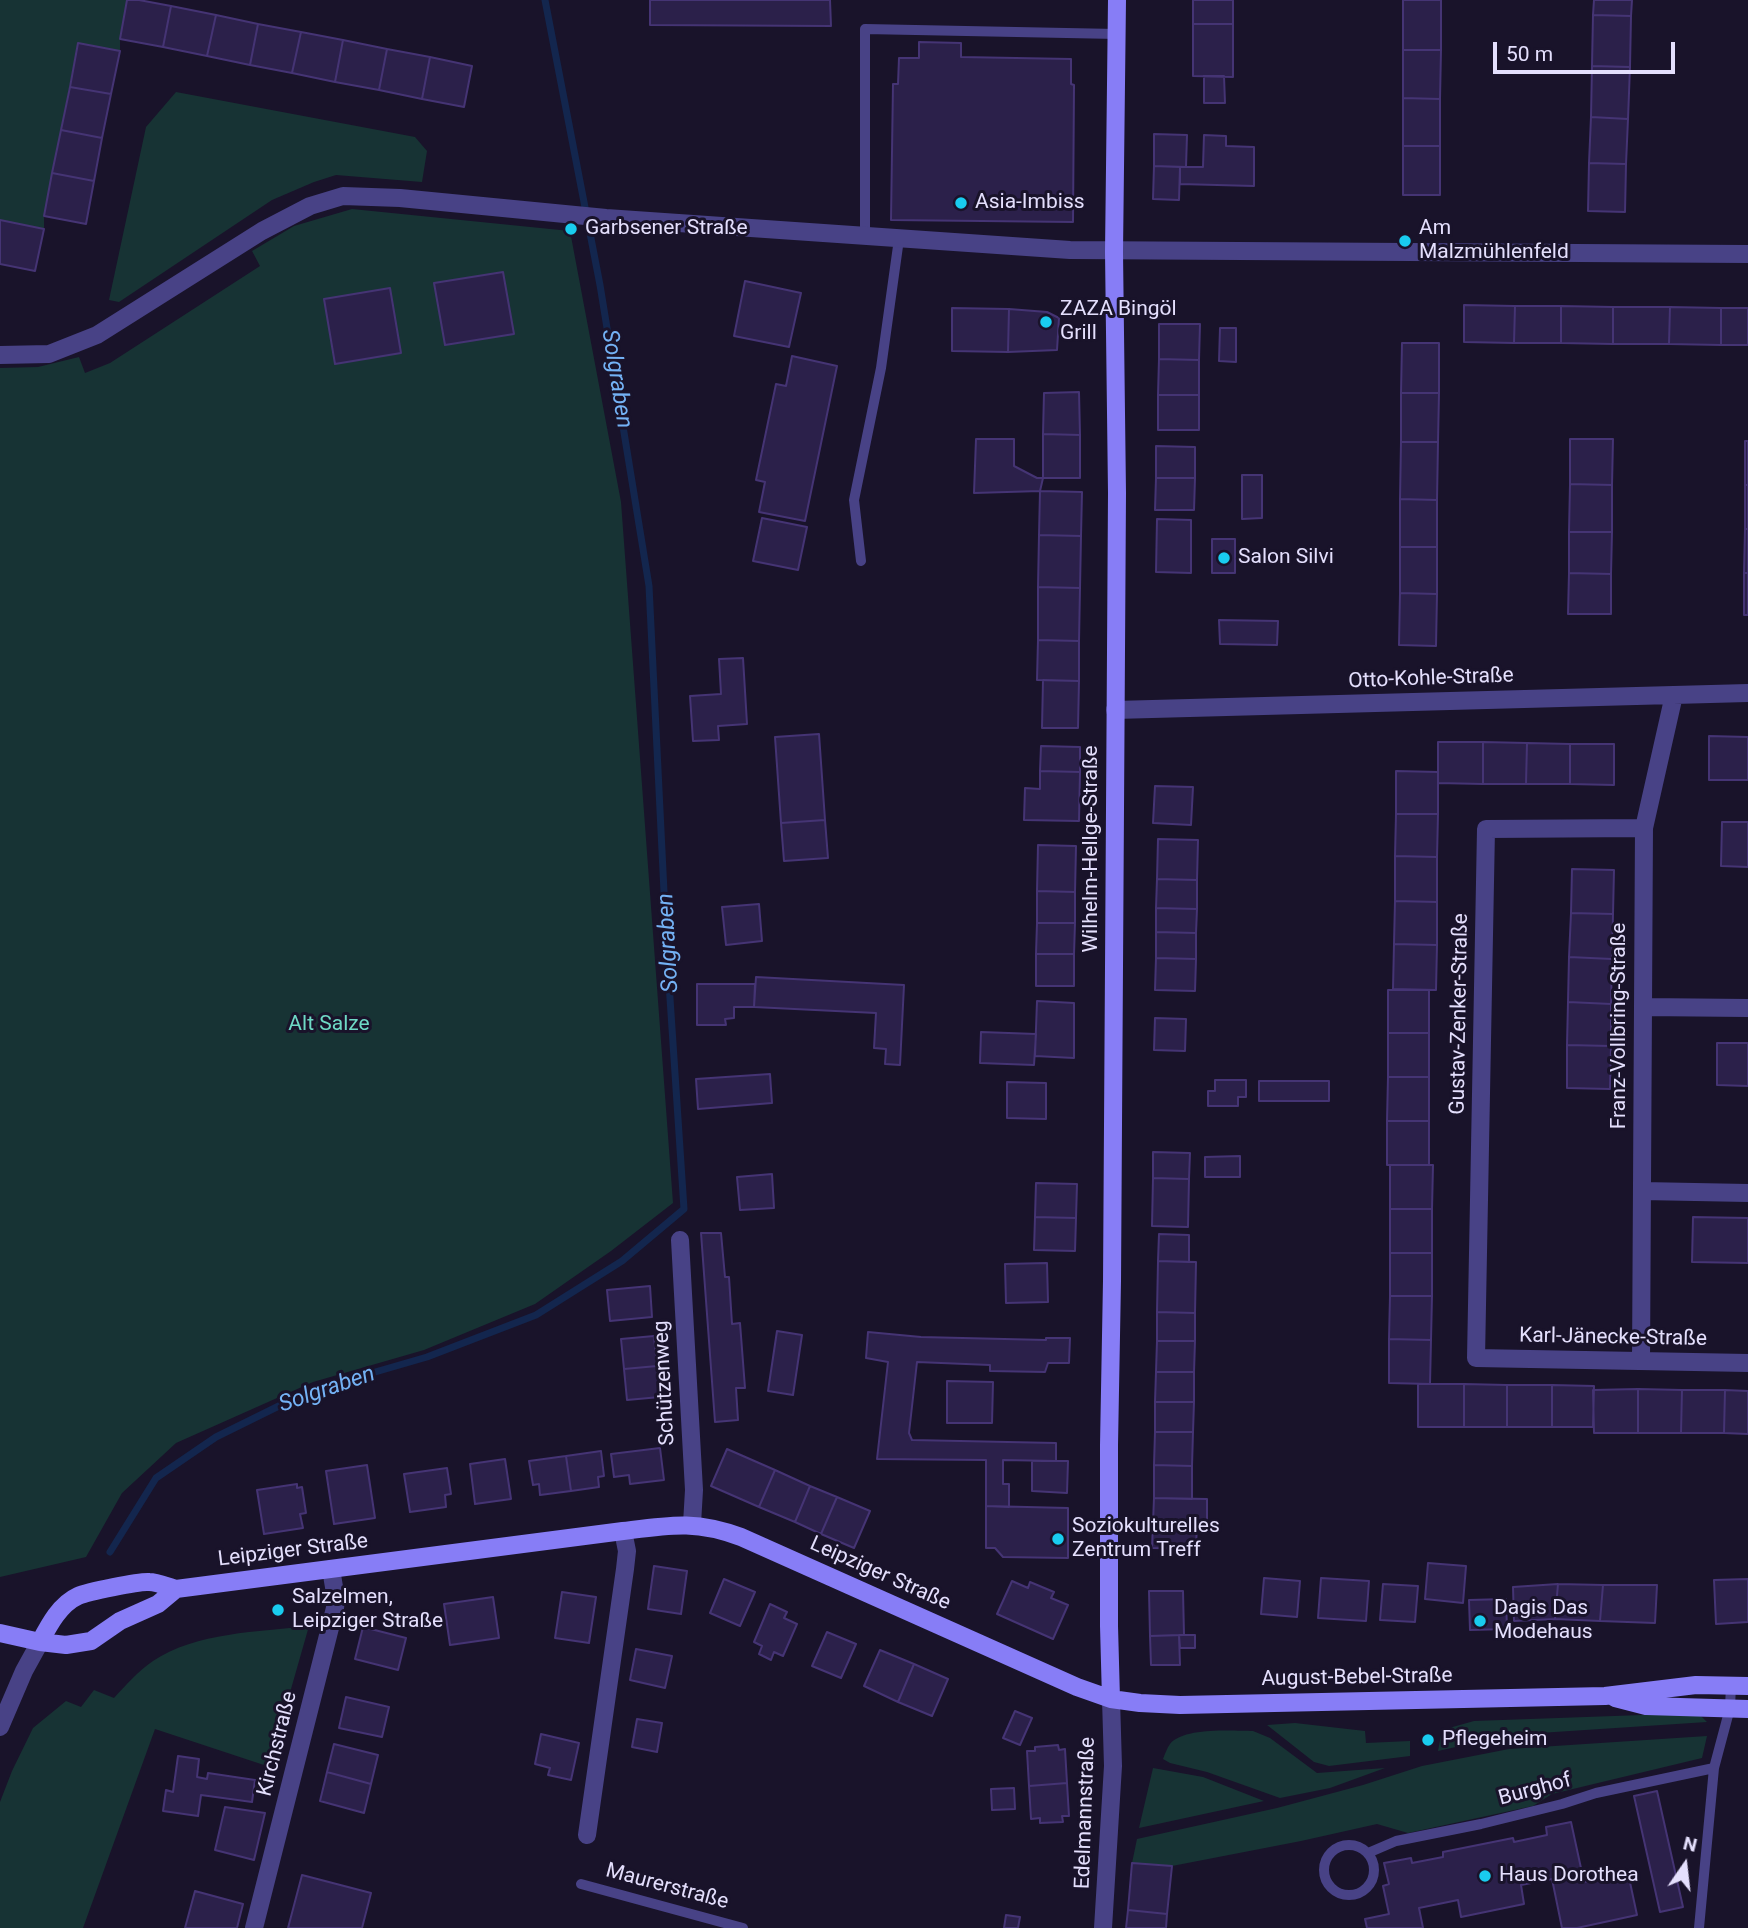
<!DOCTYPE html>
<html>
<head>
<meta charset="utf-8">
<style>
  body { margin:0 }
  #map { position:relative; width:1748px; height:1928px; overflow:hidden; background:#19132a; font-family:Roboto,sans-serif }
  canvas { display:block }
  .north { position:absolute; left:1650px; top:1830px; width:70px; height:70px; -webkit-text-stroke:5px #19132a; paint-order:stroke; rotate:14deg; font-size:19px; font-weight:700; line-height:28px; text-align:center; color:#e4dffd }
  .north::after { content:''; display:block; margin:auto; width:24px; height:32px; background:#e4dffd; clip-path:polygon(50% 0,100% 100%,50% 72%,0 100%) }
  .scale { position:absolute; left:1493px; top:42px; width:182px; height:32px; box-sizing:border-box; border:4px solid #e4dffd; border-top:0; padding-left:9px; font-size:21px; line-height:24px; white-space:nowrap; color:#e4dffd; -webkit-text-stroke:5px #19132a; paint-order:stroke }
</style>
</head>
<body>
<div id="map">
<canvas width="1748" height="1928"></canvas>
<div class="north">N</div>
<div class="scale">50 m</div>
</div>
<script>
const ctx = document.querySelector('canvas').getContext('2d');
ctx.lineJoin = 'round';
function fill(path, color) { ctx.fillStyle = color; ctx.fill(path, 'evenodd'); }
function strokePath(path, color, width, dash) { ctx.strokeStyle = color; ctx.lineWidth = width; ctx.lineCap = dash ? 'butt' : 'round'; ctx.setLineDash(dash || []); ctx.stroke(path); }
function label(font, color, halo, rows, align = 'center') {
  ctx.font = font + ' Roboto,sans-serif'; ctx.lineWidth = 6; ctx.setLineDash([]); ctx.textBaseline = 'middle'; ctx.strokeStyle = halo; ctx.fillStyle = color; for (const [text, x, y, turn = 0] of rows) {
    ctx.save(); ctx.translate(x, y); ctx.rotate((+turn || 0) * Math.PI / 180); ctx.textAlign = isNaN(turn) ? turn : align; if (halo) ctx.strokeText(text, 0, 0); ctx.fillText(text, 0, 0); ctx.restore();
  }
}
fill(new Path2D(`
  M0,0H127L120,39V51L78,43L44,216V229L0,221Z
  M176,92L415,137L427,151L422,182L336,175L314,182L272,200L119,302L109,300L146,127Z
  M352,209L570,231L621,502L673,1203L611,1251L535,1304L424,1350L313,1382L176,1443L122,1493L86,1557L0,1577V368L38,367L79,357L85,373L110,363L260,266L252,251L294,226Z
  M309,1626L289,1696L273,1768L155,1729L83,1928H0V1802L12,1771L33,1728L66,1701L81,1707L94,1690L114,1698C126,1685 138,1671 153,1661C196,1632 259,1632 309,1626Z
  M1698,1713L1707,1722L1509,1735L1438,1751L1442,1730L1474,1721Z
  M1295,1723L1365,1731L1366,1743L1410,1741V1756L1329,1766L1314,1762L1267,1725Z
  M1253,1731L1270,1738L1317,1773L1385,1768L1330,1788L1280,1798L1207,1772L1170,1763L1163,1759C1165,1754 1167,1748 1170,1744C1184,1727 1233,1731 1253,1731Z
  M1707,1736L1702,1758L1552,1794L1533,1806L1408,1833L1377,1824L1301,1841L1172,1866L1132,1863L1137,1839L1277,1808L1363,1785L1422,1766L1509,1749Z
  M1153,1768L1203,1777L1264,1801L1139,1828Z`), '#173334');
strokePath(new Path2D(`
  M110,1552L156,1478L216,1437L289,1401L358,1377L427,1357L536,1315L622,1261L684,1209L667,953L649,586L600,285L545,0`), '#13264e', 7);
const building = new Path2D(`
  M127,0H139L171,6L163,47L120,39Z
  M650,0H830L831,26L650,25Z
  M1193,0H1233V24H1193Z
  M1403,0H1441V50H1403Z
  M1594,0H1632L1631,16L1593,15Z
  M171,6L216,15L207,56L163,47Z
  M216,15L258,24L250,65L207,56Z
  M1593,15L1631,16L1630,67L1592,66Z
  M258,24L301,32L292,73L250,65Z
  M1193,24H1233V77L1193,76Z
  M301,32L343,40L335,82L292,73Z
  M343,40L387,49L379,90L335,82Z
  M919,42L961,43V57L1071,59V84L1074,85L1073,222L891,220L893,84H898L899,58H919Z
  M78,43L120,51L111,94L70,87Z
  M387,49L430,57L422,99L379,90Z
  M1403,50H1441L1440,99L1403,98Z
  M430,57L472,66L464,107L422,99Z
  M1592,66L1630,67L1628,119L1591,117Z
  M1204,76H1224L1225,103H1204Z
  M70,87L111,94L102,138L61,130Z
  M1403,98L1440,99V146H1403Z
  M1591,117L1628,119L1626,164L1589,163Z
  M61,130L102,138L94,181L52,173Z
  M1154,134L1187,135L1186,167L1154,166Z
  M1204,135L1226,136V146L1254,147V186L1180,184V167H1203Z
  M1403,146H1440V195H1403Z
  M1589,163L1626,164L1625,212L1588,211Z
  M1154,166L1180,167L1179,200L1153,199Z
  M52,173L94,181L86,224L44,216Z
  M0,220L44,229L35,271L0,264Z
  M503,272L514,334L445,345L434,283Z
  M745,281L801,293L789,347L734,336Z
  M390,288L401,353L335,364L324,299Z
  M1464,305L1515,306L1514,343L1464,342Z
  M1515,306H1561V343H1514Z
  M1561,306L1613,307V344L1561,343Z
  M1613,307H1670L1669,344H1613Z
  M1670,307L1721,308V345L1669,344Z
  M952,308L1009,309L1008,352L952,351Z
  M1721,308H1748V345H1721Z
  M1009,309L1047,312L1059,318L1057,350L1008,352Z
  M1159,324H1200L1199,360L1159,359Z
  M1220,328H1236V362L1219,361Z
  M1402,343H1439V393H1401Z
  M792,356L837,366L805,521L759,512L765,482L756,480L776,384L786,386Z
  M1159,359L1199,360V395H1158Z
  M1079,392L1080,435L1043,434L1044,393Z
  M1401,393H1439L1438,442H1401Z
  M1158,395H1199V430H1158Z
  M1043,434L1080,435V478H1043Z
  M976,439H1014V466L1037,478H1043L1040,491L974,493Z
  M1570,439H1613L1612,485L1570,484Z
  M1745,441H1748V485H1745Z
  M1401,442H1438L1437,500L1400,499Z
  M1156,446L1195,447V478H1156Z
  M1242,475H1262V518L1242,519Z
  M1156,478H1195L1194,510H1155Z
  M1570,484L1612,485V532H1569Z
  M1745,485H1748V529H1745Z
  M1040,491L1082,492L1081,536L1039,535Z
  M1400,499L1437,500V547H1400Z
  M762,518L807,527L798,570L753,561Z
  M1157,519L1191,520V573L1156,572Z
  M1745,529H1748V573H1744Z
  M1569,532H1612L1611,574L1569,573Z
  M1039,535L1081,536L1080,588L1038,587Z
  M1212,539H1235V573H1212Z
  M1400,547H1437V594L1400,593Z
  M1569,573L1611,574V614H1568Z
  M1744,573H1748V615H1744Z
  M1038,587L1080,588L1079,641L1038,640Z
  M1400,593L1437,594L1436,646L1399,645Z
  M1219,620L1278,621L1277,645L1220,644Z
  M1038,640L1079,641V681L1037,680Z
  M743,658L747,724L718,726L719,740L693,741L690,696L721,694L719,659Z
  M1043,680L1079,681L1078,728H1042Z
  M819,734L825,820L781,823L775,737Z
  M1709,736L1748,737V780H1709Z
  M1438,742H1483V784L1438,783Z
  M1483,742L1527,743L1526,784H1483Z
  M1527,743L1570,744V784H1526Z
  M1570,744H1614V785L1570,784Z
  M1041,746L1080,747V772L1040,771Z
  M1040,771L1080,772L1079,821L1024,820L1025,788L1040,789Z
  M1396,771L1438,772V814H1396Z
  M1155,786L1193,787L1191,825L1153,823Z
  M1396,814H1438L1437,857L1395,856Z
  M825,820L828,858L784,861L781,823Z
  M1722,822H1748V867L1721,866Z
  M1158,839L1198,840L1197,880L1157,879Z
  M1038,845L1076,846L1075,892L1037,891Z
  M1395,856L1437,857V902L1395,901Z
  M1572,869L1614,870L1613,914L1571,913Z
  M1157,879L1197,880V909L1156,908Z
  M1037,891L1075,892V923H1037Z
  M1395,901L1437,902V945L1394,944Z
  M759,904L762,941L726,945L722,907Z
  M1156,908L1197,909L1196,933L1156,932Z
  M1571,913L1613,914L1612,959L1569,957Z
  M1037,923H1075L1074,954H1036Z
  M1156,932L1196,933V959L1156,958Z
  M1394,944L1437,945L1436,990L1393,989Z
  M1036,954H1074V986H1036Z
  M1569,957L1612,959L1611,1004L1568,1002Z
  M1156,958L1196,959L1195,991L1155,990Z
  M756,977L904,985L900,1065L885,1064L886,1049L874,1048L876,1013L754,1007Z
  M697,984H755L754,1007H734V1018L725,1019L726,1025H697Z
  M1388,990H1429V1033H1388Z
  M1037,1001L1074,1003V1058L1035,1056Z
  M1568,1002L1611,1004V1046L1567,1045Z
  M1155,1018L1186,1019L1185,1051L1154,1050Z
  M981,1032L1036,1034L1034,1065L980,1063Z
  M1388,1033H1429V1077H1388Z
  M1717,1043H1748V1086L1717,1085Z
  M1567,1045L1611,1046L1610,1089L1567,1088Z
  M770,1074L772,1103L698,1109L696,1079Z
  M1388,1077H1429V1121H1387Z
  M1215,1080H1246V1097H1238V1106H1208V1091H1215Z
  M1259,1081H1329V1101H1259Z
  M1007,1082L1046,1083V1119L1007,1118Z
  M1387,1121H1429V1165H1387Z
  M1153,1152L1190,1153L1189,1179L1153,1178Z
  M1240,1156V1177H1205V1157Z
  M1390,1165H1433L1432,1209H1390Z
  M772,1174L774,1208L740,1210L737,1177Z
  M1153,1178L1189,1179L1188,1227L1152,1226Z
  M1036,1183L1077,1184L1076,1218L1035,1217Z
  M1390,1209H1432V1253H1390Z
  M1035,1217L1076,1218L1075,1251L1034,1250Z
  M1693,1217L1748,1218V1263L1692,1262Z
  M701,1233H721L725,1277H729L732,1324L740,1323L745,1388H736L738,1420L715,1422Z
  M1159,1234L1189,1235V1262L1158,1261Z
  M1390,1253H1432V1296H1390Z
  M1158,1261L1196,1262L1195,1313L1157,1312Z
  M1047,1263L1048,1302L1006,1303L1005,1264Z
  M650,1286L652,1317L610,1321L607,1290Z
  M1390,1296H1432L1431,1340L1389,1339Z
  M1157,1312L1195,1313V1341H1157Z
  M777,1331L802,1335L793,1395L768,1391Z
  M868,1332L921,1337L1046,1340V1338H1070L1069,1363H1048L1045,1372L990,1371V1365L917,1362L909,1433L912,1440L1056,1443V1461L1003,1460V1484H1009V1507L986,1506V1460L877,1459L888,1362L866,1358Z
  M654,1336L657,1366L624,1369L621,1339Z
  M1389,1339L1431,1340L1430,1384L1389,1383Z
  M1157,1341H1195L1194,1372H1156Z
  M657,1366L660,1397L627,1400L624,1369Z
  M1156,1372H1194V1402H1155Z
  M947,1381L993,1382L992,1423H947Z
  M1418,1384H1464V1427H1418Z
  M1464,1384L1507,1385V1427H1464Z
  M1507,1385H1552V1427H1507Z
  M1552,1385L1594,1386L1593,1427H1552Z
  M1638,1389V1433H1594L1593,1390Z
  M1638,1389L1682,1390L1681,1433H1638Z
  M1682,1390H1725L1724,1433H1681Z
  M1725,1390L1748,1391V1434L1724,1433Z
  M1155,1402H1194L1193,1432H1155Z
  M1155,1432H1193L1192,1466L1154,1465Z
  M660,1448L664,1480L630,1484L629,1475L614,1477L611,1454Z
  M727,1449L775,1470L759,1507L711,1486Z
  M601,1451L604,1476L598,1477L599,1487L571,1491L566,1456Z
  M566,1456L571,1491L540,1495L539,1484L533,1485L529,1461Z
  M505,1459L511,1499L475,1504L470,1464Z
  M1032,1461H1068L1067,1493L1032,1491Z
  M367,1465L375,1518L334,1524L326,1471Z
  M1154,1465L1192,1466V1499L1154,1498Z
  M447,1468L451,1494L445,1495L446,1507L410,1512L404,1474Z
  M775,1470L810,1486L795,1522L759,1507Z
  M297,1484V1488L302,1487L306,1513L300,1514L303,1528L264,1534L257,1490Z
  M810,1486L837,1497L821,1534L795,1522Z
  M837,1497L870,1511L854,1548L821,1534Z
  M1154,1498L1207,1499V1521H1197L1196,1549L1152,1548Z
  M986,1506L1068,1508V1558L1003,1557L995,1548H986Z
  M1428,1563L1466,1566L1463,1603L1425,1599Z
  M654,1566L687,1571L681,1614L648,1609Z
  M1264,1578L1300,1581L1297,1617L1261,1614Z
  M1321,1578L1369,1581L1366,1621L1318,1618Z
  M724,1579L755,1592L740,1626L710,1613Z
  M1748,1579V1622L1716,1624L1714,1580Z
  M1012,1581L1028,1588L1030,1582L1054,1592L1051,1598L1068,1605L1053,1639L997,1614Z
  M1383,1584L1418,1586L1415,1622L1380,1620Z
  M1558,1584L1555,1619L1514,1621L1513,1587Z
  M1558,1584L1603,1585L1600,1621L1555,1619Z
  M1603,1585H1657L1655,1623L1600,1621Z
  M1149,1591H1183L1184,1635L1150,1636Z
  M562,1592L596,1597L589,1643L555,1638Z
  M493,1597L499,1638L450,1645L444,1604Z
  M1506,1599L1507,1629L1470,1630L1469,1600Z
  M770,1604L787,1612L784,1618L797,1624L783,1656L774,1652L771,1660L759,1654L762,1646L754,1642Z
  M363,1627L406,1638L398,1670L355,1659Z
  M827,1632L856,1644L841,1678L812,1666Z
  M1179,1635L1180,1665H1151L1150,1636Z
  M1179,1635H1195V1648H1180Z
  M636,1649L672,1656L665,1688L630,1680Z
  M880,1650L914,1664L898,1702L864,1686Z
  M914,1664L948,1679L932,1716L898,1702Z
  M346,1697L389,1707L382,1737L339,1728Z
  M1015,1711L1032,1718L1020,1745L1003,1738Z
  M637,1719L662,1723L657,1752L632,1747Z
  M541,1734L579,1743L571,1780L548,1775L550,1768L535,1764Z
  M334,1744L378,1755L371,1784L327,1772Z
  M1058,1745L1059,1750L1065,1749L1067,1783L1029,1786L1027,1751H1035V1747Z
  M178,1756L199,1759L197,1777L207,1779L208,1773L255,1780L252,1802L201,1795L198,1816L163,1811L166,1790L173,1792Z
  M327,1772L371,1784L364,1813L320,1801Z
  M1067,1783L1069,1816H1062L1063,1822L1040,1823V1818L1031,1819L1029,1786Z
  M1014,1788L1015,1809L992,1810L991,1789Z
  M1657,1791L1683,1907L1660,1912L1634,1796Z
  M225,1807L265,1813L254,1860L215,1850Z
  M1571,1822L1584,1882L1628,1873L1637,1915L1577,1928H1562L1552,1879L1521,1885L1524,1904L1461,1917L1458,1900L1419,1908L1423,1928H1367L1365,1919L1389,1914L1383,1886L1389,1884L1384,1863L1411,1858L1412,1863L1443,1857V1852L1513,1838L1514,1842L1547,1835L1546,1827Z
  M1132,1863L1172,1866L1167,1914L1128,1910Z
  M302,1875L371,1893L362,1928H288Z
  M195,1891L243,1904L237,1928H185Z
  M1128,1910L1167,1914L1166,1928H1126Z
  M1006,1915L1020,1917L1018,1928H1004Z`);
fill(building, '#2b204a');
strokePath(building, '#453474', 2);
strokePath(new Path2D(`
  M865,237V29L1117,34
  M861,561L854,500L881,368L899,239
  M1324 1870a25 25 0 1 1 50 0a25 25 0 1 1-50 0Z
  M1368,1853L1396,1841L1481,1824L1562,1804L1596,1793L1714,1768
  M581,1884L743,1928
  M1699,1928L1714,1768L1730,1708L1731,1685`), '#484286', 10);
strokePath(new Path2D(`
  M0,355L49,354L97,335L262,231L310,206L343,196L400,198L606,218L1070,250L1748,254
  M1115,710L1748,693
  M1644,828L1486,829L1476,1358L1748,1363
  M1643,1007L1748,1008
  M1642,1191L1748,1193
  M680,1240L694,1490L692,1524
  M1641,1361L1644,828L1674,695
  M587,1835L625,1569L627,1551L623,1531
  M254,1928L335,1608L336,1599L331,1569
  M1103,1928L1113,1766L1111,1699`), '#484286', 18);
strokePath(new Path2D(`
  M0,1727L24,1671L40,1642`), '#484286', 18);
strokePath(new Path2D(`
  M0,1633L40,1642L66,1645L91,1641L120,1621L158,1604L176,1589
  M40,1642C49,1625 60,1604 78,1596C87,1592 140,1581 149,1582C158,1582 168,1587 176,1589L623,1531C670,1525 696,1520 741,1537L1077,1687L1111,1699L1140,1703L1180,1705L1605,1696L1696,1685L1748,1686
  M1615,1698L1646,1706L1748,1709
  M1111,1699L1109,1626V1445L1112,1281L1117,493L1114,252L1117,0`), '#877df6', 18);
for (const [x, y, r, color] of [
  [961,203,7,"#19ccef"],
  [571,229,7,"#19ccef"],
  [1405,241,7,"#19ccef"],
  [1046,322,7,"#19ccef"],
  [1224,558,7,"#19ccef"],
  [1058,1539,7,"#19ccef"],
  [278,1610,7,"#19ccef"],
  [1480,1621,7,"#19ccef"],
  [1428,1740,7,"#19ccef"],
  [1485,1876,7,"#19ccef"]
]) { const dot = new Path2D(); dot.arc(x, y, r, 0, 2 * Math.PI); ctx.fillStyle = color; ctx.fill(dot); strokePath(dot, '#19132a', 2.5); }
label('21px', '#e4dffd', '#19132a', [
  ["Asia-Imbiss",975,203],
  ["Garbsener Straße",585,229],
  ["Am",1419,229],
  ["Malzmühlenfeld",1419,253],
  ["ZAZA Bingöl",1060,310],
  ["Grill",1060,334],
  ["Salon Silvi",1238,558],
  ["Soziokulturelles",1072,1527],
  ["Zentrum Treff",1072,1551],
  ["Salzelmen,",292,1598],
  ["Leipziger Straße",292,1622],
  ["Dagis Das",1494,1609],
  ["Modehaus",1494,1633],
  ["Pflegeheim",1442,1740],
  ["Haus Dorothea",1499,1876]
], 'left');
label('21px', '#e4dffd', '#19132a', [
  ["Otto-Kohle-Straße",1431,679,-2],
  ["Wilhelm-Hellge-Straße",1092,849,-90],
  ["Gustav-Zenker-Straße",1460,1014,-89],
  ["Franz-Vollbring-Straße",1620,1026,-90],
  ["Karl-Jänecke-Straße",1613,1338,1],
  ["Schützenweg",665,1383,-93],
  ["Leipziger Straße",293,1551,-7],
  ["Leipziger Straße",880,1574,24],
  ["August-Bebel-Straße",1357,1678,-1],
  ["Kirchstraße",278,1744,-76],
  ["Burghof",1535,1790,-15],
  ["Edelmannstraße",1086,1813,-88],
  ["Maurerstraße",667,1887,15]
]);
label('21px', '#6ed9c5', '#19132a', [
  ["Alt Salze",329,1025]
]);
label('italic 23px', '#74b2f5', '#19132a', [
  ["Solgraben",616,379,81],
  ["Solgraben",669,943,-93],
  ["Solgraben",327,1390,-19]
]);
</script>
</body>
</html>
